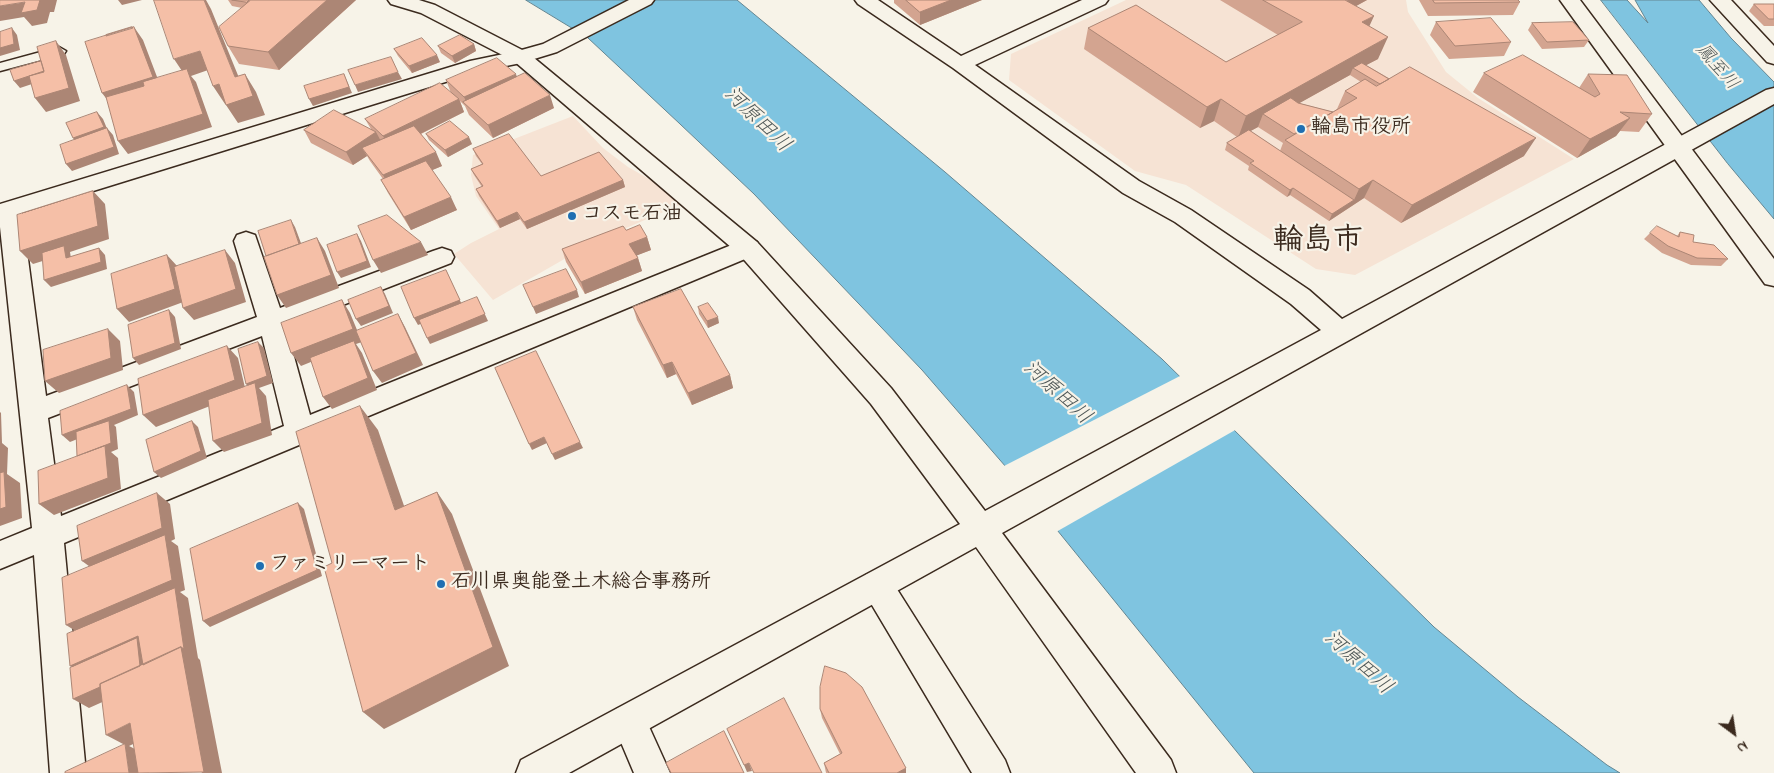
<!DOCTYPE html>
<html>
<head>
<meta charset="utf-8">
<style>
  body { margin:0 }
  #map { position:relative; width:1774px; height:773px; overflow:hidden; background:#f7f3e8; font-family:"Indie Flower",sans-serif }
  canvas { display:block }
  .north { position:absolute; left:1709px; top:708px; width:50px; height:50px; -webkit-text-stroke:4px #f7f3e8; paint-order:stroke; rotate:149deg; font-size:14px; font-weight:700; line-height:20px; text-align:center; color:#3b2a1e }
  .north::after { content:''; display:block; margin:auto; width:18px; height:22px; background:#3b2a1e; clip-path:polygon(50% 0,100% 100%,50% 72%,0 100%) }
</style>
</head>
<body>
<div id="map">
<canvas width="1774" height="773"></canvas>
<div class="north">N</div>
</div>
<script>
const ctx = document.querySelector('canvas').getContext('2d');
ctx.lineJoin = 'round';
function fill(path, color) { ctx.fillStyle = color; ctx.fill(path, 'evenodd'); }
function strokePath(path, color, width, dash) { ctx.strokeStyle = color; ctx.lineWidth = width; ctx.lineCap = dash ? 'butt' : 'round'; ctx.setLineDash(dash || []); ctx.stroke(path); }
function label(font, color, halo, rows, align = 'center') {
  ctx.font = font + ' "Indie Flower","Klee One",sans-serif'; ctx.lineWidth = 4.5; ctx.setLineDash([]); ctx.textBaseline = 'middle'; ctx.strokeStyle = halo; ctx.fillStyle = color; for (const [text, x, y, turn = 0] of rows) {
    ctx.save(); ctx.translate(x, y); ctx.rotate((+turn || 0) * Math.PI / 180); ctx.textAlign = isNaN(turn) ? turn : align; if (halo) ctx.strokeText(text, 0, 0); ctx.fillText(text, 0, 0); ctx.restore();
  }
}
fill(new Path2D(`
  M1126,0H1406L1408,12L1446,72L1478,98L1574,159L1355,275L1316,269L1186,185L1135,171L1009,80L1011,54Z
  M573,116L603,148L628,167L665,188L684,203L594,242L493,300L454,254L471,243L499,229L476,196L471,175L473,155Z`), '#f6e3d4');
const water = new Path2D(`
  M526,0H737L945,172L1162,359L1434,627L1518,697L1607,765L1620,773H1254L1006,467L922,370L754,194L680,124L588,38Z
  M1601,0H1627L1648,23L1635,0H1699L1731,38L1774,82V219L1728,164Z`);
fill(water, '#7fc4e0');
strokePath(water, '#648692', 1);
fill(new Path2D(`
  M1182,375L1237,429L1056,532L1002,467Z`), '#f7f3e8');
const service = new Path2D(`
  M59,47L66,51L64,54L0,71V63Z`);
const minor = new Path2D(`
  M629,0H654L651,4L557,52L521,63L481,71L22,213L46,396L257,317L234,241L237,235L246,232L255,235L280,308L433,251L442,248L451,251L454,257L451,263L286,327L310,415L739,242L748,239L757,242L760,248L757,254L64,543L86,773H50L34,555L0,569V541L32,528L0,227V204L470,61L518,51L543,44ZM262,336L284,426L61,516L48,418Z
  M1560,0H1580L1774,259V286L1765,284Z
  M1710,0H1731L1774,46V64L1767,62Z
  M877,570L888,575L1005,760L1010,773H972L866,595L861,585L866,575Z
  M629,704L641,709L670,773H634L612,721L617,709Z`);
const tertiary = new Path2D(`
  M388,0H419L435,5L528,53L757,242L891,388L985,511L1321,330L1291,304L1175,222L1123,193L953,68L858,4L855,0H878L961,56L1082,0H1108L1105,4L975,65L1139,181L1191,210L1309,290L1342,319L1766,90L1774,88V104L1002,533L1171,760L1176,773H1136L976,547L569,773H516L521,760L960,524L871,404L739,254L514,61L421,13L391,4Z`);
strokePath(service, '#3b2a1e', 3);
strokePath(minor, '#3b2a1e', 3);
strokePath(tertiary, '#3b2a1e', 3);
fill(service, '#f7f3e8');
fill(minor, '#f7f3e8');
fill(tertiary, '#f7f3e8');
fill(new Path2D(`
  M228,0H356L279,70L239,64L228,46L242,8L232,6Z
  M894,0H982L920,25L894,3Z
  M1220,0H1367L1356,6L1369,26L1378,59L1366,65L1524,156L1401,223L1364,198L1329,221L1290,195L1287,197L1248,170L1249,166L1225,150L1227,143L1237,137L1214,121L1200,128L1084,49L1088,28L1226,62L1278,35ZM1350,75L1361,82L1345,91L1337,109L1333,112L1299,103ZM1258,127L1283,143L1280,151L1250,131Z
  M1419,0H1518L1520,2L1513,15L1428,16Z
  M1754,4H1774V26H1764L1749,11Z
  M1436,22L1511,42L1504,56L1449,59L1430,35Z
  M1532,23L1589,40L1584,47L1542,49L1528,30Z
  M474,44L476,51L455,63L441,53L438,46Z
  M394,49L440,62L412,73L398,56Z
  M1484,73L1579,88L1588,74L1652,114L1639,132L1620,131L1616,136L1577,158L1473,92Z
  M517,77L554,108L493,138L469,115L465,106L460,101L464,112L421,134L442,166L432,170L457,210L411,230L388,193L381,180L383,179L370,161L367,156L353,165L311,143L304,130L371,129L365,119L451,93L446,80Z
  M426,134L472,144L448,157L429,140Z
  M473,149L541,176L623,180L625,187L527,229L520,219L500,228L479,196L476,189L482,187L474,175L471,169L482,164L476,156Z
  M626,230L647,237L651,250L637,255L638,258L642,271L585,294L566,262L562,249Z
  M1680,232L1693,242L1728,259L1721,266L1691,265L1662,253L1644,239L1650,233L1677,236Z
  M633,307L730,375L733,388L692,405L676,374L667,378L637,320Z
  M698,307L719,323L708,328L699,314Z
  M820,709L906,773H826L824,763L840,754L822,718Z`), '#d3a490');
fill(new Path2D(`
  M40,0H57L54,12H50L47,23L32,26L24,17L0,21V6Z
  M118,0H142L122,5Z
  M204,0H206L211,9L246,95L235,77Z
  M327,0H356L279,70L268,52Z
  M951,0H982L920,25V12Z
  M1348,0H1367L1338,16L1343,3Z
  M1374,16L1364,38L1362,22Z
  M134,27L143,40L162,90L112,106L102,93L136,33Z
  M12,28L17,35L20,50L0,56V48Z
  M1388,37L1378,59L1357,70L1353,68L1350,75L1271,119L1263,114L1258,127L1238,138L1246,116Z
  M56,41L66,55L80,101L46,112L35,98Z
  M474,44L476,51L455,63L452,56Z
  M200,51L211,69L191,76L196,82L212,127L128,154L118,141L186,77L174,59Z
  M437,55L440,62L412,73L409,66Z
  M46,67L50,78L20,88L14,81Z
  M398,72L402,79L358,92L355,85Z
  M245,74L256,92L265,115L238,123L226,105Z
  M344,74L352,93L313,106L309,99Z
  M516,74L520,87L468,106L464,97Z
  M219,84L231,102L225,104L213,86Z
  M550,95L554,108L493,138L488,125Z
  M459,99L464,112L390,149L383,136Z
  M1221,99L1214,121L1200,128L1207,107Z
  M97,112L103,119L108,131L107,128L113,135L119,154L72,171L66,164L78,145L73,138Z
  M1630,118L1616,136L1577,158L1590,139Z
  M376,132L383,145L362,148L367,156L353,165L346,152Z
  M469,137L472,144L448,157L445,150Z
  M1536,138L1524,156L1401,223L1412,205Z
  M436,152L442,166L390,188L383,175Z
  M623,180L625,187L527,229L524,222Z
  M1373,180L1364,198L1329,221L1332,214L1354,200L1359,189Z
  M1293,188L1290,195L1287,197L1290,190Z
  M93,191L105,204L109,239L70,252L72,265L66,258L65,254L33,264L20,251Z
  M451,197L457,210L411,230L404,217Z
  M517,212L520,219L500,228L497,221Z
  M291,220L295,227L305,254L300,247Z
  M357,234L361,241L371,267L341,278L337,272Z
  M647,237L651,250L633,257L629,244Z
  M317,238L325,251L339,288L286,308L277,295Z
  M421,242L428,255L381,273L373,260Z
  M99,248L105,255L107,269L51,287L44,280Z
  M225,250L235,263L246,302L194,320L183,308Z
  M167,255L178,267L186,301L129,322L117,309Z
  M638,258L642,271L585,294L581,282Z
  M446,270L463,307L418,325L414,318Z
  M381,287L385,294L393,313L361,326L356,319Z
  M577,290L579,297L536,314L533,307Z
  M477,297L488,321L430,344L427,338Z
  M342,300L350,313L362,342L356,344L362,353L377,390L332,409L323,397L355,344L301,366L291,353Z
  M169,310L175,317L181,349L139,365L133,358Z
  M398,314L405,327L423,365L382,383L373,371Z
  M718,317L719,323L708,328L707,321Z
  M108,329L120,341L123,370L59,393L45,381Z
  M258,342L264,348L273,383L259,388L266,396L272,435L224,452L213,441L252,390L246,384Z
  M227,346L238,358L246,392L156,427L143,415Z
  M672,362L676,374L667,378L663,365Z
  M730,375L733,388L692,405L688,393Z
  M127,385L134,392L138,415L114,425L116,427L118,449L111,452L118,458L121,489L54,515L39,504L110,426L70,442L62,435Z
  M360,406L378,430L413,532L395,510Z
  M0,412L1,413L2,443L8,448L7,474L20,483L22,518L0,526Z
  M192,421L198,427L207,458L161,478L154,472Z
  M544,437L547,443L532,450L529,444Z
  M580,442L583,448L555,460L552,454Z
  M437,492L452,514L509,666L384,729L363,712Z
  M157,493L170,504L175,539L171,541L178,546L185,590L180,592L188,598L198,658L200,660L222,773H202L156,678L89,708L73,699L87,675L70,666L175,594L82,635L66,625L97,572L82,561Z
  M298,503L304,509L322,576L210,627L203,621Z
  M130,723L152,735L129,746L147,755L149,773H129L125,745L106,735Z
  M749,763L752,771L747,772L744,765Z
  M906,768V773H897Z`), '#ac8675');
const building = new Path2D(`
  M0,0H40L37,10L21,13L25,2L0,6Z
  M154,0H204L235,77L245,74L253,96L226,105L219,84L213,86L200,51L174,59Z
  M232,0H249L247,2Z
  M251,0H327L268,52L228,46L219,27Z
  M906,0H951L920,12Z
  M1263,0H1345L1374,16L1362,22L1388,37L1246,116L1221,99L1207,107L1088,28L1136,5L1226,62L1302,22Z
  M1433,0H1518L1520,2L1435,3Z
  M1754,4H1774V19H1769Z
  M1491,18L1511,42L1455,46L1436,22Z
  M1573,22L1589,40L1547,42L1532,23Z
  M132,27L133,28L106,36V35Z
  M134,27L153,77L102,93L85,42Z
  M12,28L14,44L0,48V32Z
  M460,35L474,44L452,56L438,46Z
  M422,38L437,55L409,66L394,49Z
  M56,41L69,88L35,98L29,76L44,72L37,47Z
  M1523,55L1595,97L1600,94L1588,74L1627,75L1652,114L1620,112L1630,118L1590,139L1484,73Z
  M391,57L398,72L355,85L348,70Z
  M497,58L516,74L464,97L446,80Z
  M41,61L44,71L14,81L10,70Z
  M1362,63L1389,79L1380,84L1353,68Z
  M1410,67L1536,138L1412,205L1373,180L1359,189L1285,140L1357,98L1345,91L1365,79L1376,86Z
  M187,69L203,114L118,141L106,97L144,86L143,82Z
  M525,73L550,95L488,125L463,102Z
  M344,74L349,87L309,99L304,86Z
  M440,83L459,99L383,136L365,119Z
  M1291,98L1298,103L1333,112L1294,134L1263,114Z
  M334,110L376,132L346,152L304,130Z
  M97,112L104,127L73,138L66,123Z
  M450,121L469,137L445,150L426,134Z
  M414,126L436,152L383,175L362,148Z
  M107,128L114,147L66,164L60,145Z
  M1249,130L1354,200L1332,214L1293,188L1290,190L1250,163L1254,161L1227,143Z
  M509,134L541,176L599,152L623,180L524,222L517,212L497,221L476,189L483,186L471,169L483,164L473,149Z
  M426,161L451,197L404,217L381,180Z
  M93,191L98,226L20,251L17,215Z
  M387,215L421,242L373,260L358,226Z
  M291,220L299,244L266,256L258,231Z
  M640,225L647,237L629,244L638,258L581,282L562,249L623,226L626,230Z
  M1657,226L1679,237L1680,232L1694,235L1693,242L1714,245L1728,259L1697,258L1668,246L1650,233Z
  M357,234L367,261L337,272L327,245Z
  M317,238L331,275L277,295L264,257Z
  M64,246L66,258L99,248L101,262L44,280L42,253Z
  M225,250L236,289L183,308L174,267Z
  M167,255L175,289L117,309L111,274Z
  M566,269L577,290L533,307L523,285Z
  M446,270L460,300L414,318L401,287Z
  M381,287L389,306L356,319L348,300Z
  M681,289L730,375L688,393L672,362L663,365L633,307Z
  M477,297L485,314L427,338L419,320Z
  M342,300L353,329L291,353L281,323Z
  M708,303L718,317L707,321L698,307Z
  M169,310L175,343L133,358L128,325Z
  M398,314L416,353L373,371L356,331Z
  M108,329L111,358L45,381L43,350Z
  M354,341L368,378L323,397L310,358Z
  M258,342L267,376L246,384L238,349Z
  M227,346L235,380L143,415L138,379Z
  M536,351L580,442L552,454L544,437L529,444L495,368Z
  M255,383L262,423L213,441L208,400Z
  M127,385L131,409L62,435L60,411Z
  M360,406L395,510L437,492L493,647L363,712L324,567L332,563L296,432Z
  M109,421L111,443L77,456L76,432Z
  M192,421L201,451L154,472L146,440Z
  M105,446L108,478L39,504L38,471Z
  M4,472L6,507L0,509V473Z
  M157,493L162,528L82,561L77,526Z
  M298,503L317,570L203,621L190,549Z
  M165,535L172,580L66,625L62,578Z
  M175,588L184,649L181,647L143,665L138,636L70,666L67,634Z
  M137,638L140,666L100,684V687L73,699L70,668Z
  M181,647L204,772L138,773L130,723L106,735L100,684Z
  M825,666L846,673L862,687L906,768L897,773H829L824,763L842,753L820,709V687Z
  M784,698L822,773H754L749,763L744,765L727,729Z
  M724,731L744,773H671L666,763Z
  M125,744L129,773H65V772Z`);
fill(building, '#f5bfa7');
strokePath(building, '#ac8675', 1);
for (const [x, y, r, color] of [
  [1301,129,5,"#1f6fb2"],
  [572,216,5,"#1f6fb2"],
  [260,566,5,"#1f6fb2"],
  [441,584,5,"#1f6fb2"]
]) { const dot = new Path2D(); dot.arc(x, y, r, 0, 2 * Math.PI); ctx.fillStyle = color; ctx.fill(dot); strokePath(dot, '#f7f3e8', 2); }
label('italic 18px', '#4f5858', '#f7f3e8', [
  ["鳳至川",1716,68,49]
]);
label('bold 20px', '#3b2a1e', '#f7f3e8', [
  ["輪島市役所",1311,129],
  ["コスモ石油",582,216],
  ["ファミリーマート",270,566],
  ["石川県奥能登土木総合事務所",451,584]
], 'left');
label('italic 21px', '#4f5858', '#f7f3e8', [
  ["河原田川",756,121,44],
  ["河原田川",1056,394,42],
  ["河原田川",1357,664,42]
]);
label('bold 30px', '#3b2a1e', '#f7f3e8', [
  ["輪島市",1318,243]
]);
</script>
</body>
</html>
